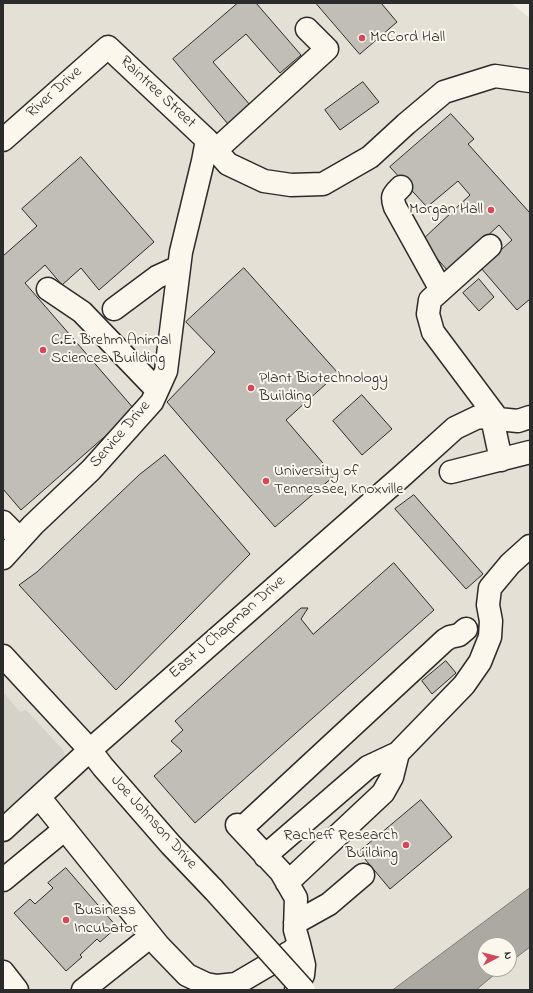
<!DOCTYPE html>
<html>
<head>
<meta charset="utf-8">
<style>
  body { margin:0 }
  #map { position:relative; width:533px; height:993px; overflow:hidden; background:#f3efe4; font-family:"Indie Flower",sans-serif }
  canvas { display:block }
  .frame { position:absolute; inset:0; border:4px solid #2b2b2b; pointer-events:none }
  .north { position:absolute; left:477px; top:937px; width:40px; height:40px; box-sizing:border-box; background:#fbf7ec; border:1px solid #a8a59f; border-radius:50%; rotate:83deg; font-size:11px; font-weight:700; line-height:16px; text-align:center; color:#2b2b2b }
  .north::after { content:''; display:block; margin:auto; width:14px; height:18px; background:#d1495b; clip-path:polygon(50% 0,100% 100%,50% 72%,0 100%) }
</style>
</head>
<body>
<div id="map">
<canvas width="533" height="993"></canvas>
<div class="frame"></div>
<div class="north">N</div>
</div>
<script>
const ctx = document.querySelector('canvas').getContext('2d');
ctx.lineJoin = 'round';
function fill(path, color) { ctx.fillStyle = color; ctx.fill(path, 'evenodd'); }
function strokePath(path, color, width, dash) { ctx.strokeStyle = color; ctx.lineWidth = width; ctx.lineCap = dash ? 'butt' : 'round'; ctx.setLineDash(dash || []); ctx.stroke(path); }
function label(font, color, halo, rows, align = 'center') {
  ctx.font = font + ' "Indie Flower",sans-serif'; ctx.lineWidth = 4; ctx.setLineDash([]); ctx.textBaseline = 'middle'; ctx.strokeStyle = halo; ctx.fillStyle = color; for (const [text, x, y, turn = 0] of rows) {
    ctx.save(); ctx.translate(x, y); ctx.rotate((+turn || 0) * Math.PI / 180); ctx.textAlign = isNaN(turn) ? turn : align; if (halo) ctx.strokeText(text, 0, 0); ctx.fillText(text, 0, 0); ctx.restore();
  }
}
fill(new Path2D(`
  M3,3H511L530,18V990H3ZM485,945H509V969H485Z`), '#e4e0d6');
fill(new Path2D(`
  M3,692L20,712L26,710L63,750C65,755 65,757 63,762L3,818Z`), '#d5d2c9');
const water = new Path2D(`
  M530,888V947L509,963V945H485V969H501L476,990H393Z`);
fill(water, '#aca9a2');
strokePath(water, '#787772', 1);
const building = new Path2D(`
  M238,3H256L301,55L280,73L246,34L213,62L250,105L228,124L173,59Z
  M316,3H381L397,22L360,54Z
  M363,82L379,102L340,130L325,110Z
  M451,114L474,139L468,144L530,213V299L517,310L481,268L512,240L499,225L449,272L421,241L470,195L458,181L427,207L390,167Z
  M81,157L154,242L99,290L81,268L62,285L45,265L25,283L135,410L21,510L3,489V256L37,226L22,209Z
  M244,268L338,373L286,420L334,476L275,527L167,402L215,352L186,322Z
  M479,279L494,297L479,311L463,293Z
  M362,395L392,429L362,455L333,421Z
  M165,455L250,554L116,690L19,585L37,572L139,475Z
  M414,495L483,574L466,589L395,509Z
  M394,563L434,610L195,823L154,776L182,751L171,741L183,730L175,721L301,608H308L301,619L313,634Z
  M446,661L456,673L432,694L422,681Z
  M421,800L452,837L390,889L359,852Z
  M66,868L117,927L100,942L97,939L80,955L82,957L66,971L14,913L30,899L35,904L53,888L48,883Z`);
fill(building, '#c0beb6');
strokePath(building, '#2b2b2b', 1);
const minor = new Path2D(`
  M3,140L108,47L207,140L228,164L264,181L291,185L323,184L370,157L406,124L444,92L495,76L530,81
  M216,150L327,49L307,29
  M401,187C393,195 391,196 395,207L441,290
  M490,246L430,300L428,314L433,332L498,419
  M48,289L82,312L157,390
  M114,309L157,277L179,267
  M492,418L501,460
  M451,472L530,452
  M3,522L20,539
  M3,558L33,525L91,470L152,402L166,371L181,252L203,161L207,140
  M3,656L90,750L103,767L171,845L213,889
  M39,797L159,946L187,975L206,984L217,986L236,984L292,951L299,944L295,930L296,898L281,872L237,825
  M241,829L445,640L450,637L459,635L466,629
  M3,830L90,750L403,475L455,428L478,417L518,421L530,417
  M265,856L368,767L398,753
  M3,880L65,829
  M287,883L383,793L392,777L398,753L464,685L480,662L490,637L491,621L488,605L490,588L510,564L530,546
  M295,923L329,904L363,875
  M3,972L17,990
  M83,990L151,936
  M296,990L303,975L304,965L299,944`);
strokePath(minor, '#2b2b2b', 25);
strokePath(minor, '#fbf7ec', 22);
const minorBridge = new Path2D(`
  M213,889L304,990`);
strokePath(minorBridge, '#2b2b2b', 25, []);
strokePath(minorBridge, '#fbf7ec', 22);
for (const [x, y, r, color] of [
  [362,38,4,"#d1495b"],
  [491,210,4,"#d1495b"],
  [43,350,4,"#d1495b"],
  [251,388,4,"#d1495b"],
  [266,481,4,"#d1495b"],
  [406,845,4,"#d1495b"],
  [66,920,4,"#d1495b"]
]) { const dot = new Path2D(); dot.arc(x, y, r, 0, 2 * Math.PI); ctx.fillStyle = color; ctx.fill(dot); strokePath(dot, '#fbf7ec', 1.5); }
label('16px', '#2b2b2b', '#fbf7ec', [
  ["McCord Hall",370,38],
  ["Morgan Hall",483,210,"right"],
  ["C.E. Brehm Animal",51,341],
  ["Sciences Building",51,359],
  ["Plant Biotechnology",259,379],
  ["Building",259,397],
  ["University of",274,472],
  ["Tennessee, Knoxville",274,490],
  ["Racheff Research",398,836,"right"],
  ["Building",398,854,"right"],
  ["Business",74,911],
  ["Incubator",74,929]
], 'left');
label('16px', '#2b2b2b', '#fbf7ec', [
  ["River Drive",55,93,-42],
  ["Raintree Street",157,93,43],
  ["Service Drive",121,435,-49],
  ["East J Chapman Drive",228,628,-41],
  ["Joe Johnson Drive",153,823,48]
]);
</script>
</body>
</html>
